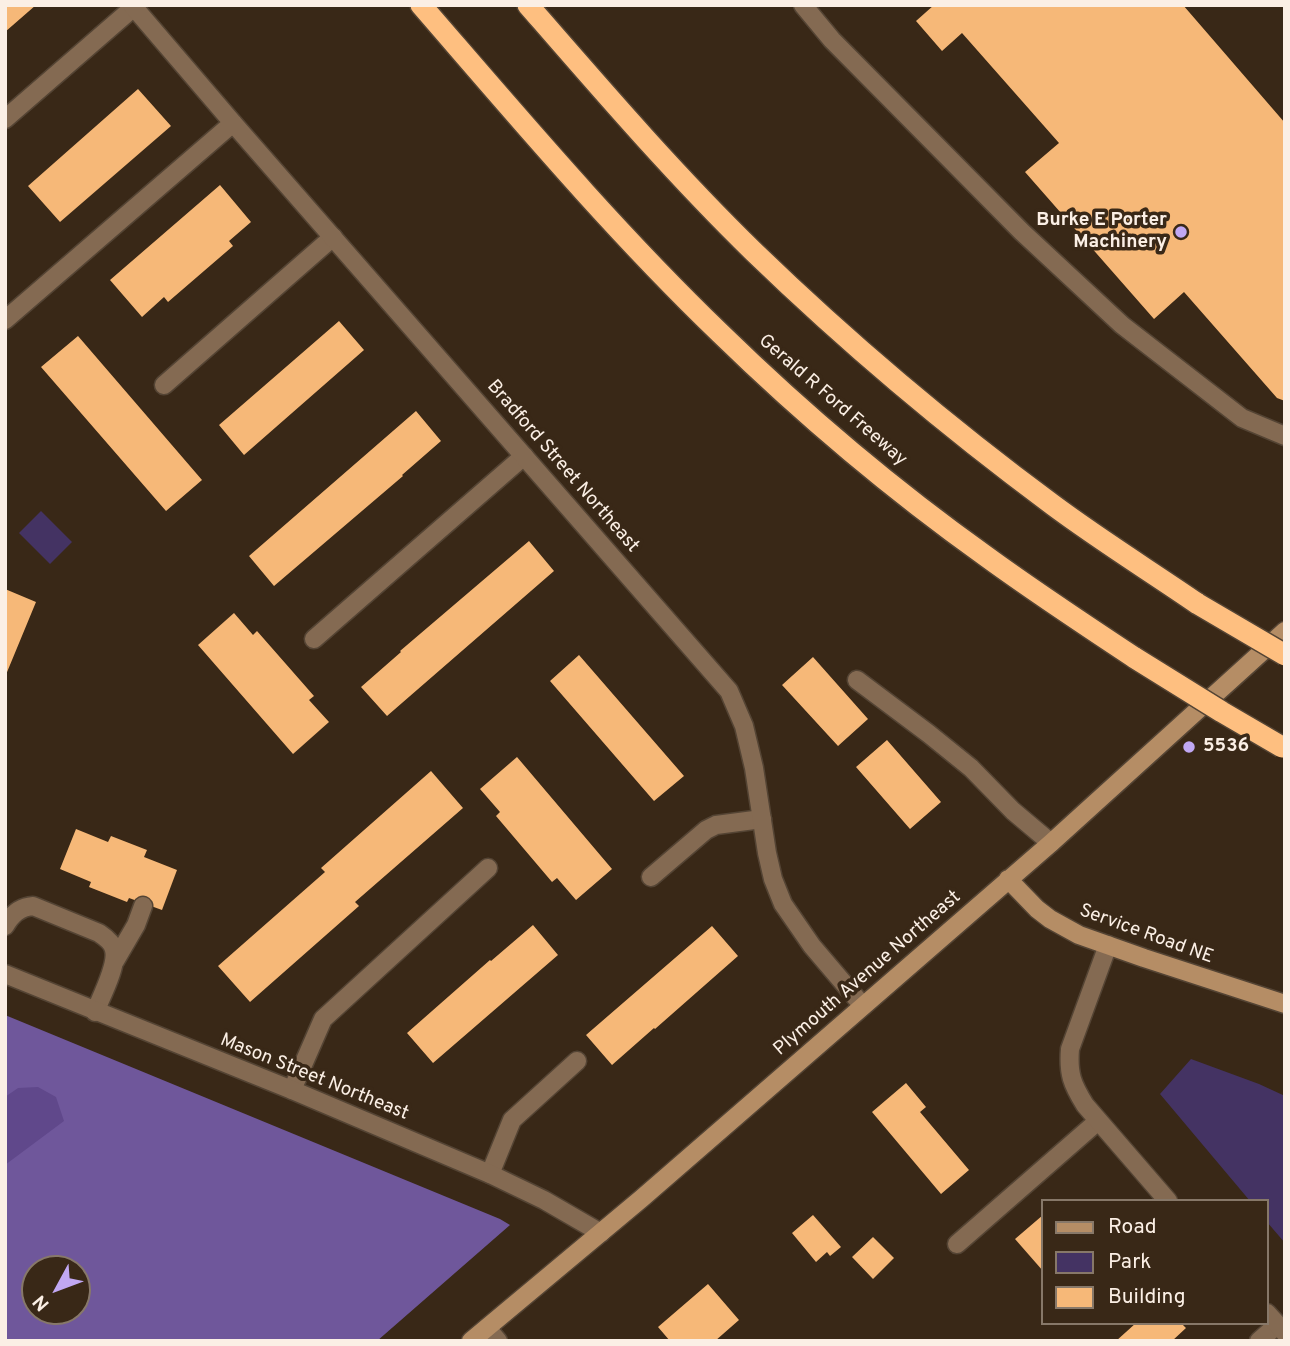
<!DOCTYPE html>
<html>
<head>
<meta charset="utf-8">
<style>
  body { margin:0 }
  #map { position:relative; width:1290px; height:1346px; overflow:hidden; background:#392817; font-family:Overpass,sans-serif }
  canvas { display:block }
  .frame { position:absolute; inset:0; border:7px solid #fbefe5; pointer-events:none }
  .legend { position:absolute; left:1041px; top:1199px; width:228px; height:126px; box-sizing:border-box; background:#392817; border:2px solid #877869; margin:0; padding:9px 12px; list-style:none; font-size:21px; color:#fbefe5 }
  .legend li { display:flex; align-items:center; gap:14px; height:35px }
  .legend b { width:35px; border:2px solid #877869 }
  .north { position:absolute; left:21px; top:1255px; width:70px; height:70px; box-sizing:border-box; background:#392817; border:2px solid #877869; border-radius:50%; rotate:229deg; font-size:19px; font-weight:700; line-height:28px; text-align:center; color:#fbefe5 }
  .north::after { content:''; display:block; margin:auto; width:24px; height:32px; background:#c1a8f3; clip-path:polygon(50% 0,100% 100%,50% 72%,0 100%) }
</style>
</head>
<body>
<div id="map">
<canvas width="1290" height="1346"></canvas>
<div class="frame"></div>
<ul class="legend">
<li><b style="height:9px;background:#b58d65"></b>Road</li>
<li><b style="height:19px;background:#443363"></b>Park</li>
<li><b style="height:19px;background:#f6b878"></b>Building</li>
</ul>
<div class="north">N</div>
</div>
<script>
const ctx = document.querySelector('canvas').getContext('2d');
ctx.lineJoin = 'round';
function fill(path, color) { ctx.fillStyle = color; ctx.fill(path, 'evenodd'); }
function strokePath(path, color, width, dash) { ctx.strokeStyle = color; ctx.lineWidth = width; ctx.lineCap = dash ? 'butt' : 'round'; ctx.setLineDash(dash || []); ctx.stroke(path); }
function label(font, color, halo, rows, align = 'center') {
  ctx.font = font + ' Overpass,sans-serif'; ctx.lineWidth = 7; ctx.setLineDash([]); ctx.textBaseline = 'middle'; ctx.strokeStyle = halo; ctx.fillStyle = color; for (const [text, x, y, turn = 0] of rows) {
    ctx.save(); ctx.translate(x, y); ctx.rotate((+turn || 0) * Math.PI / 180); ctx.textAlign = isNaN(turn) ? turn : align; if (halo) ctx.strokeText(text, 0, 0); ctx.fillText(text, 0, 0); ctx.restore();
  }
}
fill(new Path2D(`
  M41,511L72,542L50,564L19,533Z
  M1191,1059L1259,1084L1285,1096V1243L1267,1222V1201H1250L1160,1094Z`), '#443363');
fill(new Path2D(`
  M5,1015L500,1219L510,1225L377,1341H5ZM35,1269H77V1311H35Z`), '#6f579b');
fill(new Path2D(`
  M38,1087L56,1097L64,1121L5,1165V1097L18,1088Z`), '#60488b');
fill(new Path2D(`
  M5,5H36L5,32Z
  M934,5H1183L1285,123V401L1277,398L1184,292L1154,319L1025,172L1059,143L962,33L942,51L916,21Z
  M138,89L171,126L60,222L28,186Z
  M220,185L251,222L229,241L233,246L168,302L164,297L142,317L110,280Z
  M339,321L364,350L244,455L219,425Z
  M78,336L202,480L166,511L41,367Z
  M416,411L441,441L402,475L403,476L274,586L249,556Z
  M529,541L554,571L387,716L361,687L401,652L400,651Z
  M5,589L36,602L5,677Z
  M234,613L253,635L257,631L314,696L309,700L329,722L293,754L198,645Z
  M579,655L684,776L654,801L550,681Z
  M813,657L868,719L838,746L782,685Z
  M887,740L941,802L910,829L856,767Z
  M517,757L612,869L576,900L557,878L552,882L496,816L500,812L480,789Z
  M431,771L463,808L355,902L359,906L250,1002L218,966L325,872L321,868Z
  M76,829L108,842L111,836L147,850L144,857L177,870L162,910L129,898L127,902L89,887L91,882L60,869Z
  M533,925L558,955L433,1063L407,1033L490,960L491,961Z
  M712,926L738,956L655,1029L654,1028L612,1065L586,1035Z
  M906,1083L926,1107L920,1112L969,1170L941,1194L872,1112Z
  M813,1215L841,1247L830,1256L827,1252L816,1262L792,1233Z
  M1043,1215V1271L1015,1239Z
  M873,1237L894,1258L873,1279L852,1257Z
  M708,1284L739,1320L715,1341H670L658,1327Z
  M1136,1323H1181L1186,1328L1172,1341H1116Z`), '#f6b878');
const lane = new Path2D(`
  M803,5L832,40L1022,232L1122,325L1242,418L1285,436
  M5,119L134,7
  M164,385L333,237
  M314,639L524,456
  M857,680L929,734L971,768L1013,811L1051,843
  M651,877L706,830L716,825L762,819
  M5,926C11,915 19,907 33,906L99,933C105,937 113,943 114,950C118,965 101,997 95,1012
  M115,961L136,925L143,906
  M292,1090L323,1019L488,868
  M490,1174L512,1120L577,1061
  M957,1244L1098,1121
  M1259,1341L1277,1325`);
const street = new Path2D(`
  M132,5L233,123L729,691L744,726L754,768L767,853L773,879L783,904L812,946L863,1006
  M5,320L233,123
  M1108,945L1070,1049C1068,1074 1072,1084 1085,1105L1168,1201
  M5,974L292,1090L490,1174L544,1200L601,1233
  M1267,1313L1285,1333
  M487,1328L498,1341`);
const secondary = new Path2D(`
  M1008,879L1037,909L1050,919L1079,935L1144,958L1285,1004
  M471,1341L641,1199L1051,843L1285,631`);
const highway = new Path2D(`
  M421,5C518,117 613,230 720,333C802,413 893,490 987,557C1035,592 1085,625 1135,658
  M528,5C601,89 674,174 754,252C847,342 949,428 1053,505C1100,540 1150,571 1198,604`);
strokePath(lane, '#544434', 21);
strokePath(street, '#544434', 21);
strokePath(secondary, '#544434', 21);
strokePath(highway, '#544434', 24);
strokePath(lane, '#846a52', 18);
strokePath(street, '#846a52', 18);
strokePath(secondary, '#b58d65', 18);
strokePath(highway, '#febf80', 21);
const highwayBridge = new Path2D(`
  M1198,604L1285,655
  M1135,658L1222,712L1282,747`);
strokePath(highwayBridge, '#544434', 24, []);
strokePath(highwayBridge, '#febf80', 21);
for (const [x, y, r, color] of [
  [1181,232,7,"#c1a8f3"],
  [1189,747,7,"#c1a8f3"]
]) { const dot = new Path2D(); dot.arc(x, y, r, 0, 2 * Math.PI); ctx.fillStyle = color; ctx.fill(dot); strokePath(dot, '#392817', 2.5); }
label('bold 19px', '#fbefe5', '#392817', [
  ["Burke E Porter",1167,221],
  ["Machinery",1167,243],
  ["5536",1203,747,"left"]
], 'right');
label('19px', '#fbefe5', '#392817', [
  ["Gerald R Ford Freeway",832,401,41],
  ["Bradford Street Northeast",562,467,49],
  ["Service Road NE",1146,935,20],
  ["Plymouth Avenue Northeast",868,974,-41],
  ["Mason Street Northeast",314,1078,22]
]);
</script>
</body>
</html>
